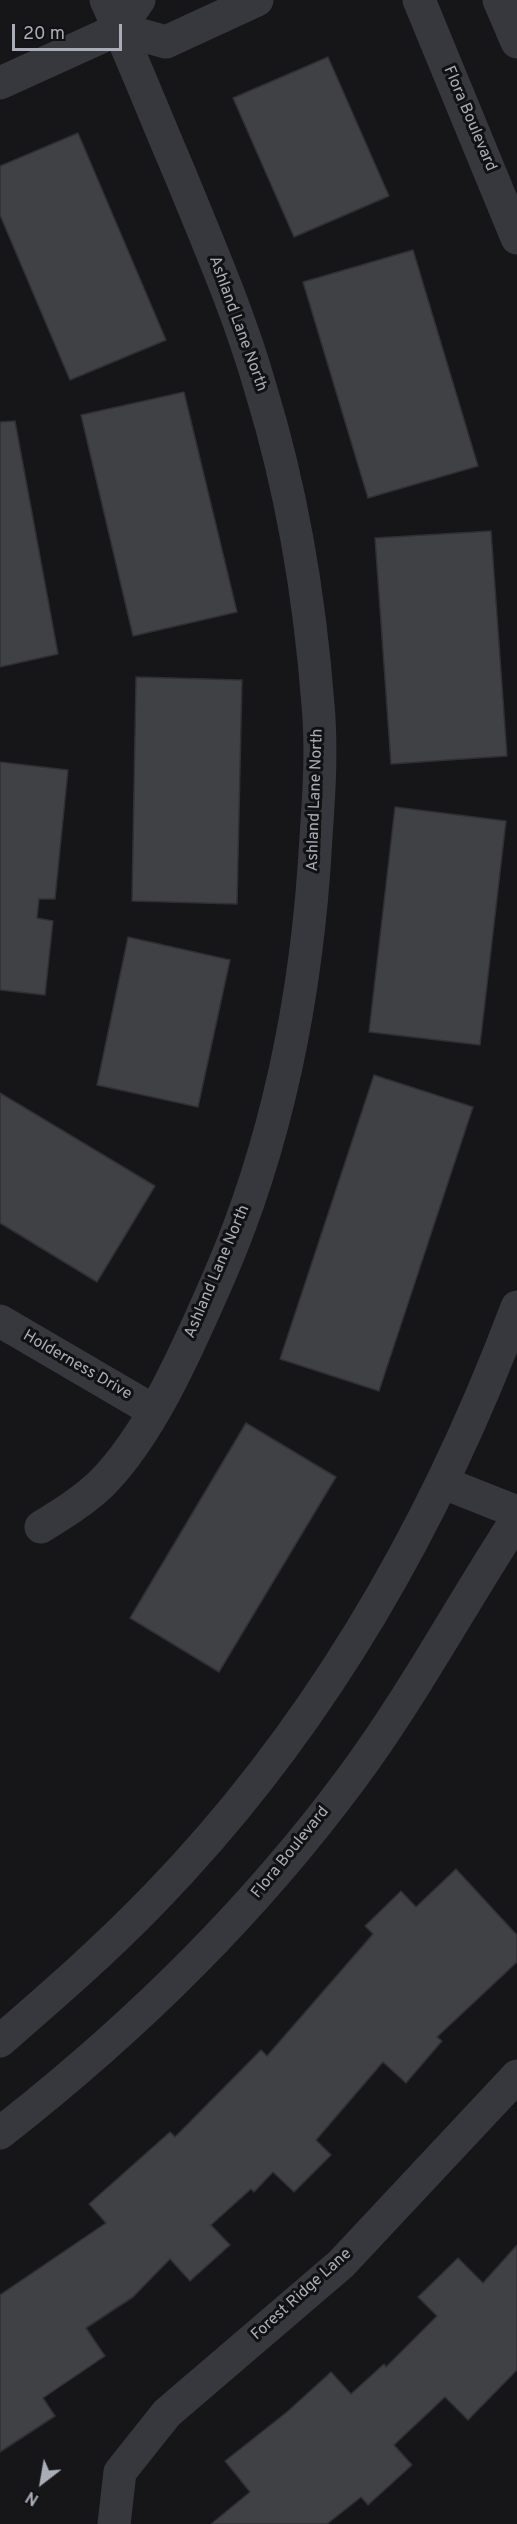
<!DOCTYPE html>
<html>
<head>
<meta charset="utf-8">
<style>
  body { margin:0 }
  #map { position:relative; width:517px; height:2524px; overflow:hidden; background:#161618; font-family:Overpass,sans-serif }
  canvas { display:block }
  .north { position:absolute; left:12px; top:2452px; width:60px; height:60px; -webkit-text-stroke:4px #111113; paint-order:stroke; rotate:211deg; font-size:16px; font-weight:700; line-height:24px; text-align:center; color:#a8adb8 }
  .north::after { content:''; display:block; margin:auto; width:21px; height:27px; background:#a8adb8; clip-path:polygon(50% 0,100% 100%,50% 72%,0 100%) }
  .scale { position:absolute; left:12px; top:24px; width:110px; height:27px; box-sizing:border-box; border:3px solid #a8adb8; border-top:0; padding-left:8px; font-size:18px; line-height:21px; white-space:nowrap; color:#a8adb8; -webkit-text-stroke:4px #111113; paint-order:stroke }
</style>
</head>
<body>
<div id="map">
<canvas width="517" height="2524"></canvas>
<div class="north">N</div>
<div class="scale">20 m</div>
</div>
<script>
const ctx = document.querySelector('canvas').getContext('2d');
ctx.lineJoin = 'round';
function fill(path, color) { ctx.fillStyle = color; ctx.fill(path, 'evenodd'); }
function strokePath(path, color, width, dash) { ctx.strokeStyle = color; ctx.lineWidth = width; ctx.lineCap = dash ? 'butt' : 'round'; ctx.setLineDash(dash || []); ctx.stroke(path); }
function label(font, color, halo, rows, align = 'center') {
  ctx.font = font + ' Overpass,sans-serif'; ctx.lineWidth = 6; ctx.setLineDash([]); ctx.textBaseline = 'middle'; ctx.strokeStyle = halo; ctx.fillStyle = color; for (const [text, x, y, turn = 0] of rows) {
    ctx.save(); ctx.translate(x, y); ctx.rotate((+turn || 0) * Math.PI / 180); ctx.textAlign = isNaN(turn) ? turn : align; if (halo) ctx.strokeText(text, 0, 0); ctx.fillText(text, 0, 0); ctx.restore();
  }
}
const building = new Path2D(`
  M328,57L389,196L294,237L233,98Z
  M78,133L166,340L70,380L0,215V166Z
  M413,250L478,466L368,498L303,282Z
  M184,392L237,612L133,636L81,415Z
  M15,421L58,654L0,667V422Z
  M491,531L507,756L391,764L375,538Z
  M136,677L242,680L237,904L132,901Z
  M0,762L68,770L55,899H39L37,918L53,921L45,995L0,990Z
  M395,807L506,821L480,1045L369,1032Z
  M128,937L230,960L198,1107L97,1085Z
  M374,1075L473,1107L379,1391L280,1359Z
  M0,1093L155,1186L97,1282L0,1223Z
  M246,1423L336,1477L219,1672L130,1618Z
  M456,1869L517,1935V1962L437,2037L442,2041L406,2083L383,2062L316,2140L331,2155L294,2192L273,2172L254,2192L251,2189L211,2225L230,2245L190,2281L170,2259L133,2297L86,2328L105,2356L43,2398L55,2416L0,2452V2295L106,2223L89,2204L170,2132L175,2137L261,2050L267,2056L373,1934L365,1926L401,1891L416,1907Z
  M517,2245V2370L468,2420L445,2397L394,2445L412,2465L368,2505L361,2497L327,2524H211L250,2492L225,2461L287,2412L331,2372L351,2394L384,2364L386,2367L437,2316L418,2297L458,2258L483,2283Z`);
fill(building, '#404145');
strokePath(building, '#303034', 1.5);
strokePath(new Path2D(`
  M419,0L517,238
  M499,0L517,42
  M119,29L166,42L257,0
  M0,83L119,29L139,0
  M0,1321L154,1411
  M444,1483L517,1512
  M41,1527C62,1514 83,1501 101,1484C152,1433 190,1343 219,1277C279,1139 308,987 316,837C319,794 322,749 318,705C310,600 292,491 261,390C240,316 209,245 180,174C155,116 132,57 106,0
  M0,2041C53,1995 106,1949 155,1898C318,1730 435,1526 517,1307
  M0,2133C132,2030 251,1914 351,1779C412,1697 461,1605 517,1519
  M114,2524L120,2472L167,2413L341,2264L517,2076`), '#37383d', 33);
label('16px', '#a8adb8', '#111113', [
  ["Flora Boulevard",469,119,67],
  ["Ashland Lane North",237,324,70],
  ["Ashland Lane North",316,800,-88],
  ["Ashland Lane North",218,1272,-67],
  ["Holderness Drive",77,1366,30],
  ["Flora Boulevard",291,1853,-51],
  ["Forest Ridge Lane",302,2295,-42]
]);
</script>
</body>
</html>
